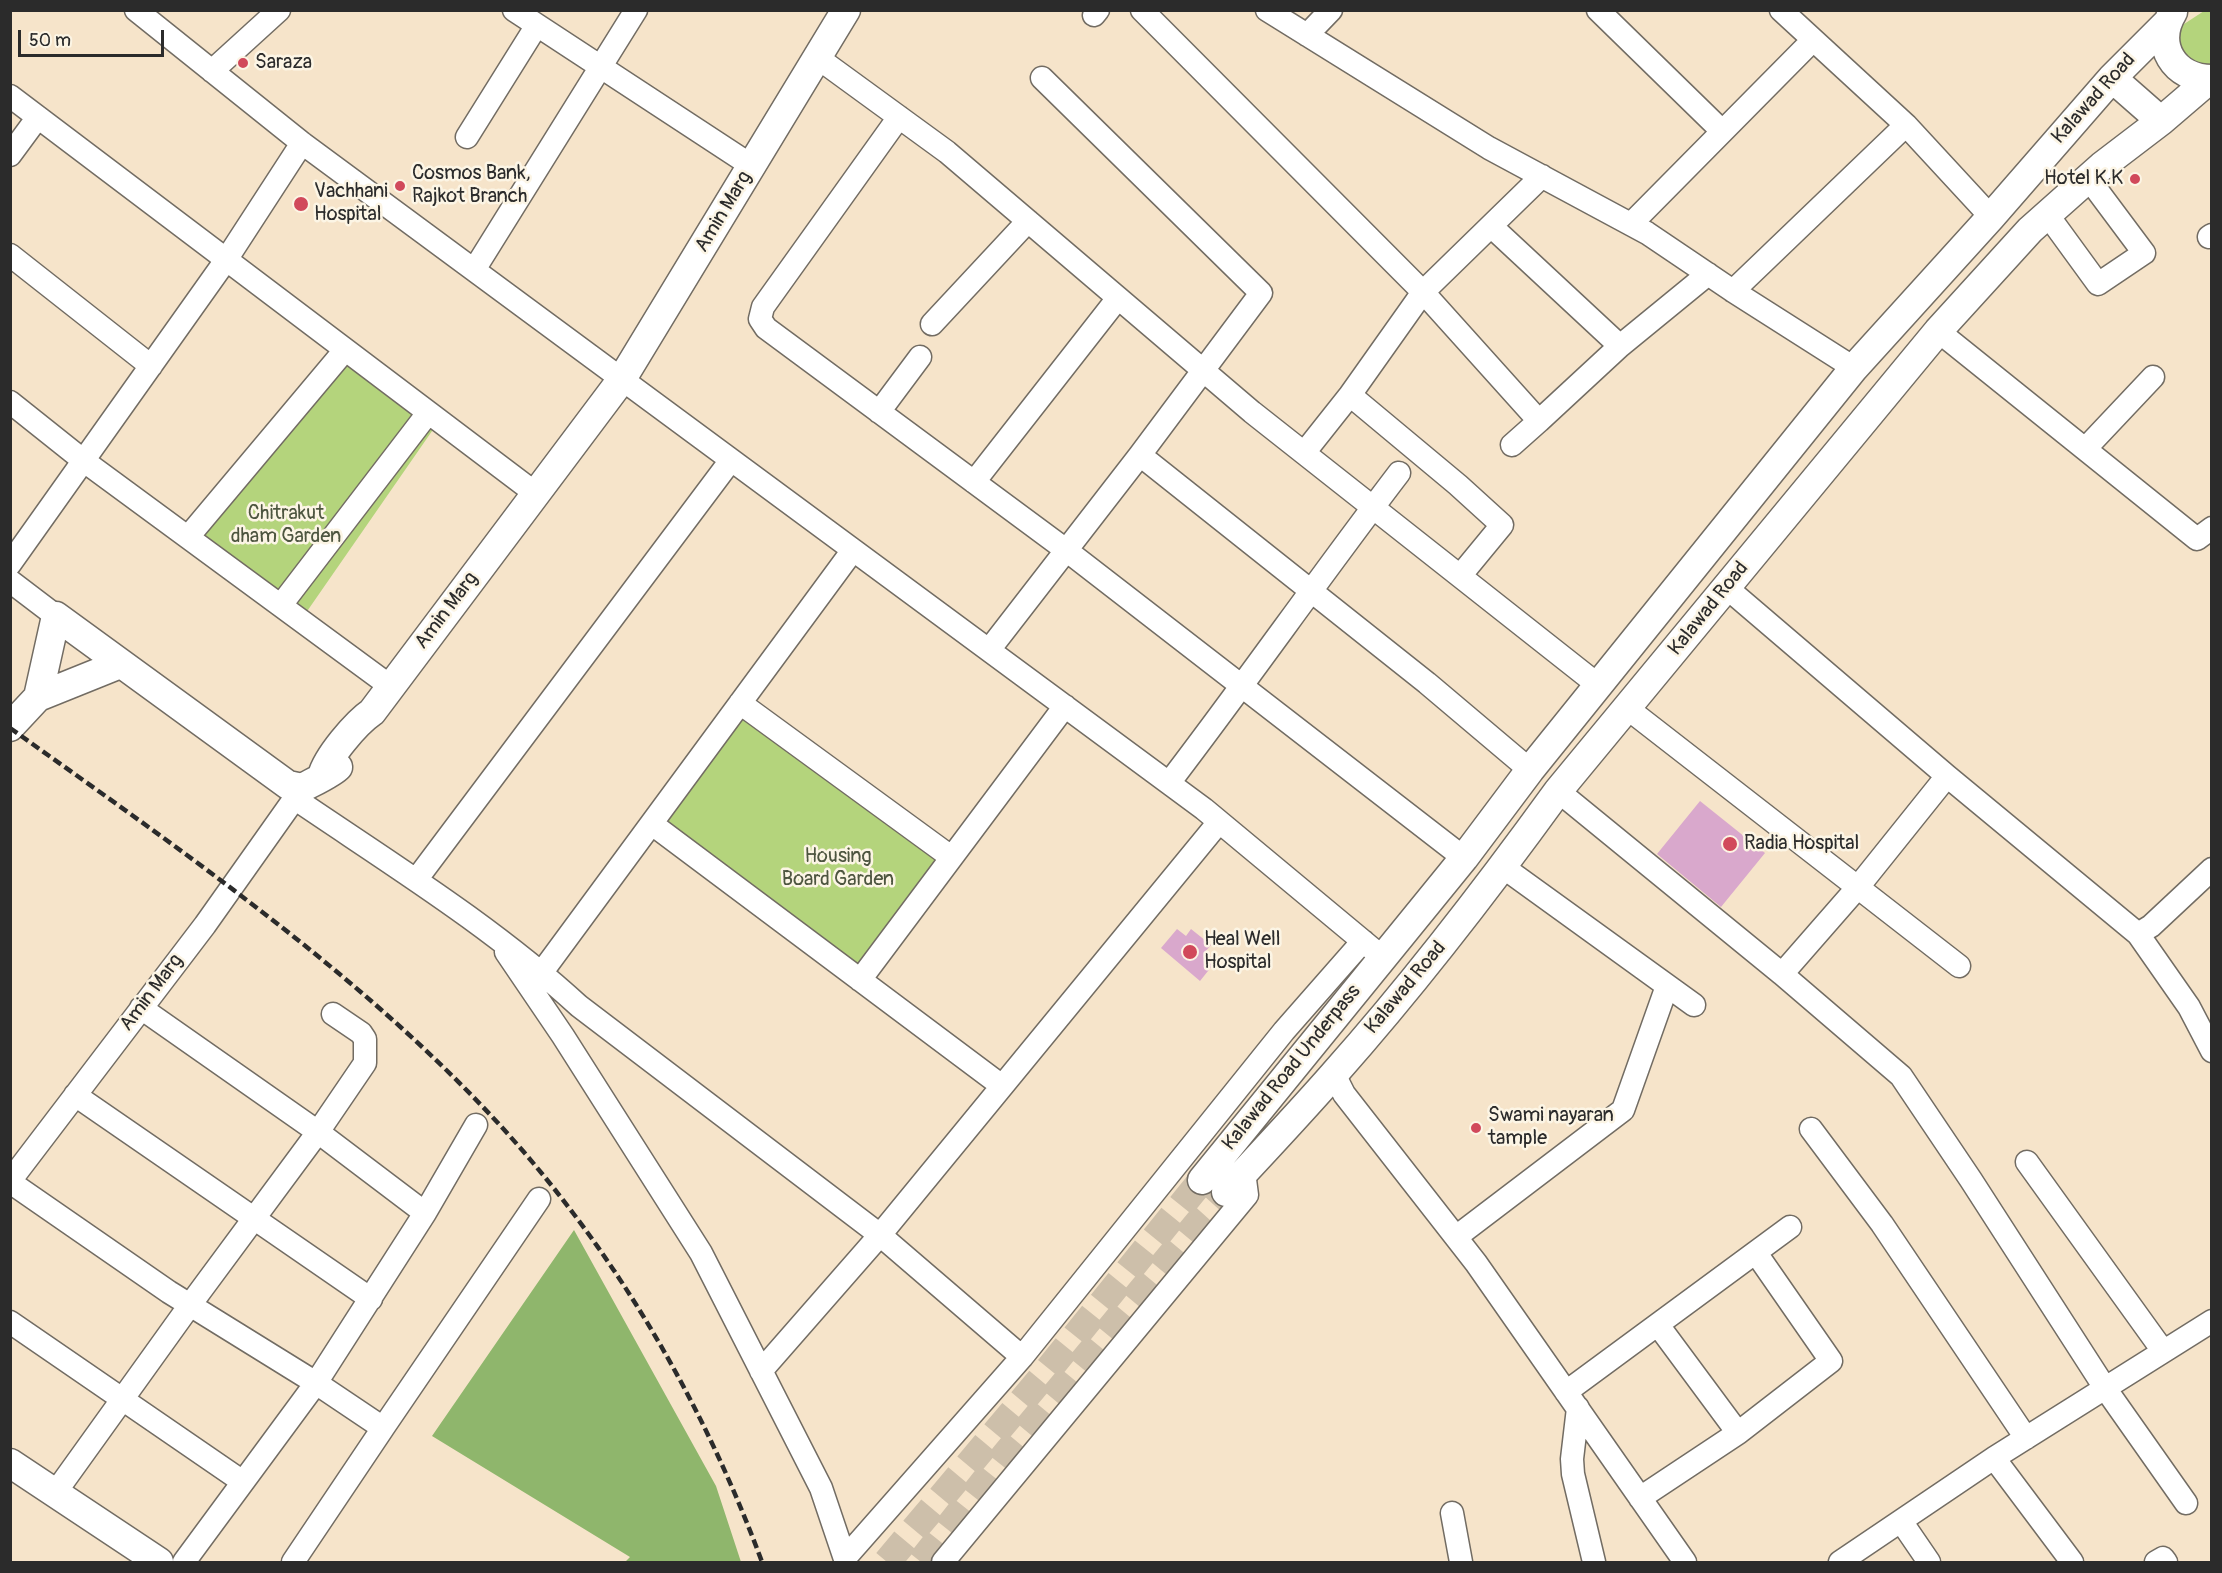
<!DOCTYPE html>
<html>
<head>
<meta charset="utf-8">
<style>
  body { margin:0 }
  #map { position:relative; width:2222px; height:1573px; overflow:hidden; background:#f6e4ca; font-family:Pangolin,sans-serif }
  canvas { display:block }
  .frame { position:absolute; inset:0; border:12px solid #2b2b2b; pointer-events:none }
  .scale { position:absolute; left:18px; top:30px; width:146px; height:27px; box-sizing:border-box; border:3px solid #2b2b2b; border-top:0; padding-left:8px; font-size:18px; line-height:21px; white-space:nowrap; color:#2b2b2b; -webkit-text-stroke:4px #fcf5e5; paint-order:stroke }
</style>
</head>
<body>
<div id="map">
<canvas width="2222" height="1573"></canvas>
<div class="frame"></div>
<div class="scale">50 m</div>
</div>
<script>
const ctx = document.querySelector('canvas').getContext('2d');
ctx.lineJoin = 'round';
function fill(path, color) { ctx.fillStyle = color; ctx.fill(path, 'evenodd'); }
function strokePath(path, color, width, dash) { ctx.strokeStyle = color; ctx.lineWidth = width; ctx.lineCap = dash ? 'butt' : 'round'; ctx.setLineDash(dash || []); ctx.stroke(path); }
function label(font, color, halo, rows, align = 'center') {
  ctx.font = font + ' Pangolin,sans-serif'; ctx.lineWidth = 5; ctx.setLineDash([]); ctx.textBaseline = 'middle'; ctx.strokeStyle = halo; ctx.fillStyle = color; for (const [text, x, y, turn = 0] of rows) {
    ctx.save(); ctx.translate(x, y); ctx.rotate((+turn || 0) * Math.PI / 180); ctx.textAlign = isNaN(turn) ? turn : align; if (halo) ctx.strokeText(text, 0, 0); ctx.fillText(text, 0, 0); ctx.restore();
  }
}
fill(new Path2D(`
  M2204,11H2211V69L2202,71L2172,42L2181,26Z
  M345,350L439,421L301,620L188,537Z
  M740,703L951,857L860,980L652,824Z`), '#b4d47c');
fill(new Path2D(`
  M574,1230L716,1486L741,1562H625L630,1557L432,1436Z`), '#8fb66c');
fill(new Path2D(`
  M1700,801L1765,853L1721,907L1657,854Z
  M1177,929L1186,936L1191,929L1211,945L1205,952L1216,961L1200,981L1161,948Z`), '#d9a8cc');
strokePath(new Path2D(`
  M887,1562L1044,1375L1202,1180
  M921,1562L1006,1454L1198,1223L1226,1192`), '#cdbfaa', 28, [28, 14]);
const minor = new Path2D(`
  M136,10L302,143L1204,809L1382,957
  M514,10L752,166
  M1142,10L1423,292L1539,421L1620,346L1708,274
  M1267,10L1489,148L1647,233L1733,291L1854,368
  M1598,10L1722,131
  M1781,10L1906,125L1991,217
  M1094,15L1098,10
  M1307,35L1331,10
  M818,58L947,152L1252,412L1598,685
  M212,71L279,10
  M10,96L535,493
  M899,117L763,307L760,319L766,328L1066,550L1464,858
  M467,137L537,25
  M10,155L38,117
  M2047,214L2098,284L2144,253L2088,178
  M1631,224L1813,40
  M1491,226L1620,346
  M2209,237L2212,235
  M10,255L151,366
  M474,270L636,10
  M1733,291L1906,125
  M932,324L1028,221
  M1938,331L2197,539L2212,528
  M1350,395L1458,485L1502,525L1460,576
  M10,402L84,461L390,686
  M879,412L920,357
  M1512,445L1539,421
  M2086,448L2153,377
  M1304,453L1350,395L1423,292L1542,176
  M1140,455L1427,683L1530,770
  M974,482L1118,298
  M188,537L345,350
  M10,564L226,260L302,143
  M10,581L56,616
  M1727,588L1947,776L2138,934L2189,1007L2212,1051
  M281,605L428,413
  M989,650L1140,455L1261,293L1042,78
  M740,703L951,857
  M1627,708L1959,966
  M1169,783C1247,681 1321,575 1399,473
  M1558,791L1782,974L1901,1076L1971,1180L2105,1388L2186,1503
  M294,798C391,864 492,926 579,1006L880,1235L1022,1357
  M652,824L1002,1086
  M1503,867L1694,1005
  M416,880L731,460
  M2138,934L2151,926L2212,869
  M506,952L563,1036L701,1253L821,1488L846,1562
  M542,972L853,550
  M1782,974L1858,887L1947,776
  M860,980L1065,706
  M141,1008L318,1132L425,1213
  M1334,1074L1344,1094L1476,1263L1685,1562
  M75,1095L371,1299
  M1811,1129L1882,1224L2026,1438
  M2027,1162L2163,1351
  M10,1181L205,925L302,788
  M10,1182L169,1292L316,1383L383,1428L293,1562
  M1456,1237L1623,1110L1667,986
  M10,1322L243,1482
  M1658,1325L1738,1433
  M761,1371L880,1235L1219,822
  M1566,1392L1790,1227
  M1578,1408L1572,1459L1573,1474L1594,1562
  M383,1428L539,1199
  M1994,1458L2212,1321
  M55,1493L190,1305L318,1132L365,1063V1039L361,1033L333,1014
  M1640,1498L1738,1433L1831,1361L1756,1253
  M1452,1513L1461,1562
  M1901,1521L1929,1562
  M845,1558L1022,1357L1284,1031L1363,941
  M184,1562L316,1383L425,1213L476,1125
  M943,1562L1247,1195L1244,1172
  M1840,1562L1994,1458L2072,1562
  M2156,1562L2163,1558L2166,1562`);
const major = new Path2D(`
  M2173,12C2153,45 2174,79 2212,79
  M2112,78L2161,121
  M38,697L56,616L288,785L302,788C311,783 333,773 338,767
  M10,727L38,697L120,664
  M322,776C327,757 356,723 372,712L622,379L846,10
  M1202,1180L1464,858L1530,770L1854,368L1991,217L2112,78L2168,22
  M1226,1192C1262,1153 1299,1114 1334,1074C1414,984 1487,889 1558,791L1938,331L2030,230L2102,166L2161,121L2210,79
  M10,1463L159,1562`);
strokePath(minor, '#726c63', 25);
strokePath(major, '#726c63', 31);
strokePath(minor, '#fff', 22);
strokePath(major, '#fff', 28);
strokePath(new Path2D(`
  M10,728C171,843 344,962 481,1105C606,1235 700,1394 762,1562`), '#2b2b2b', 4.5, [9, 4.5]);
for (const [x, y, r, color] of [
  [243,63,6,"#d1495b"],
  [2135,179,6,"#d1495b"],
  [400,186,6,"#d1495b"],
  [301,204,8,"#d1495b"],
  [1730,844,8,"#d1495b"],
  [1190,952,8,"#d1495b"],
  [1476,1128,6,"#d1495b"]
]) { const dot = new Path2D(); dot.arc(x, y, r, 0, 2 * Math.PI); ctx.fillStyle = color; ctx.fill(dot); strokePath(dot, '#fcf5e5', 2); }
label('20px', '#2b2b2b', '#fcf5e5', [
  ["Saraza",255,63],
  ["Cosmos Bank,",412,174],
  ["Rajkot Branch",412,197],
  ["Hotel K.K",2123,179,"right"],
  ["Vachhani",314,192],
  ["Hospital",314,215],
  ["Radia Hospital",1744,844],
  ["Heal Well",1204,940],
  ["Hospital",1204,963],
  ["Swami nayaran",1488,1116],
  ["tample",1488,1139]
], 'left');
label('20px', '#2b2b2b', '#fcf5e5', [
  ["Kalawad Road",2094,99,-48],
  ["Amin Marg",724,212,-59],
  ["Kalawad Road",1709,609,-51],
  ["Amin Marg",447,611,-53],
  ["Kalawad Road",1406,988,-50],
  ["Amin Marg",152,993,-53],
  ["Kalawad Road Underpass",1292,1068,-51]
]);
label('20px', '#4d553f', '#fcf5e5', [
  ["Chitrakut",286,514],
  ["dham Garden",286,537],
  ["Housing",838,857],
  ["Board Garden",838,880]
]);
</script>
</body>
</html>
